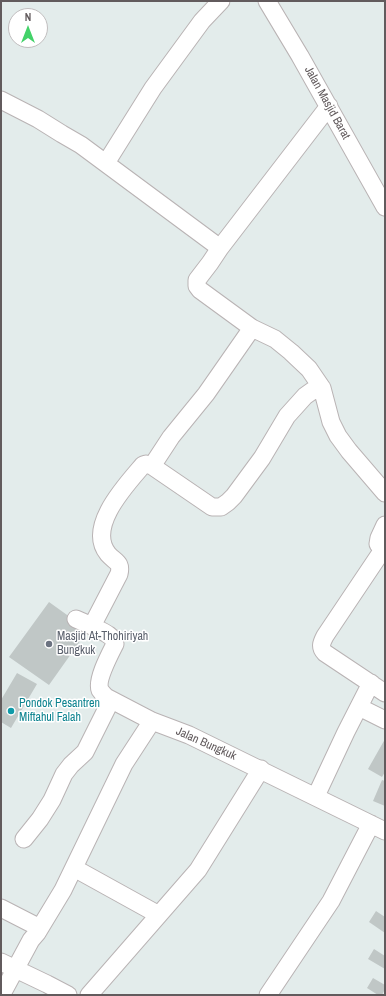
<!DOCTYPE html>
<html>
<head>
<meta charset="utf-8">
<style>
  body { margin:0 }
  #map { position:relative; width:386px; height:996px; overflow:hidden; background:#e3eceb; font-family:"Archivo Narrow",sans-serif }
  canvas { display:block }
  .frame { position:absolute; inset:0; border:2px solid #625b5d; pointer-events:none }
  .north { position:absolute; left:8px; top:8px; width:40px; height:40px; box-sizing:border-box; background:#fff; border:1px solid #c0bdbe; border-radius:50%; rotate:0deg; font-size:11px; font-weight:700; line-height:16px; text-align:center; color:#625b5d }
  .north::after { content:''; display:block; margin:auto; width:14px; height:18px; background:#43d269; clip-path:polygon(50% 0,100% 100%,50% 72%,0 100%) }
</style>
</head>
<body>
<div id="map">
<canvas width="386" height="996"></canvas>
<div class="frame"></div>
<div class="north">N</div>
</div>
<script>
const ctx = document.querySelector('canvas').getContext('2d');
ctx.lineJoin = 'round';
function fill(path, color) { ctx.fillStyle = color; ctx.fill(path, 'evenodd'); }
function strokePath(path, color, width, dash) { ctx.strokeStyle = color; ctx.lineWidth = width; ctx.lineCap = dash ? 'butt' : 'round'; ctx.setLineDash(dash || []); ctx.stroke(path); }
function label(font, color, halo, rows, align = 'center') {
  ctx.font = font + ' "Archivo Narrow",sans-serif'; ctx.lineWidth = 3; ctx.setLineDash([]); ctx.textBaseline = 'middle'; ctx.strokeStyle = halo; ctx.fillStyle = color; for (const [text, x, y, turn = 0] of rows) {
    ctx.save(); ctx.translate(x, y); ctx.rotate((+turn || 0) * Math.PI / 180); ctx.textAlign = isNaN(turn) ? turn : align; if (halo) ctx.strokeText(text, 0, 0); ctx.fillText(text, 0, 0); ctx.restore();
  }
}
fill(new Path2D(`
  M49,602L88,630L49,685L9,657Z
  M17,673L37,684L11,728L1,722V700Z
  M385,739V772L382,777L368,769Z
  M382,780L385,781V806L373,801Z
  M376,911L385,917V933L369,922Z
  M374,949L385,956V969L368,959Z
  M373,978L385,985V989L382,995H378L367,988Z`), '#c0c7c6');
const minor = new Path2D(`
  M267,1L300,56L385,207
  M1,100L38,119L62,134L81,145L220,248
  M329,106L220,248L210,263L197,280V286L200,290L252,328L275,339L291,352L309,369L322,388L331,422L338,436L349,451L385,493
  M106,163L153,88L202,21L221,1
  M252,328L206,394L171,437L152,466L212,507H221L228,502L234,496L262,458L287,416L305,396L312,391L322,388
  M385,525L379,538L378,544L385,554
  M382,551L325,636C322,642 319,647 325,653L385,693
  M76,619L92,626L119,574C122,562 115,562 108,554C86,527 126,485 143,465L146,464L152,466
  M92,626C99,630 114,635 115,644C110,654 96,680 100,690C102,693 104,695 106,697L152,721L189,735L385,831
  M359,707L385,720
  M316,796L346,732L371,683
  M24,839L40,819L52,800L64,774L71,765L85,752L111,700
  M74,868L159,915
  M1,908L40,928
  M1,962L47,984L68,995
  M3,992L31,940L37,933L63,890L124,764L152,721
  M89,995L198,870L261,769
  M268,995L331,901L371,824`);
strokePath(minor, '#b9b3b4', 19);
strokePath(minor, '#fff', 17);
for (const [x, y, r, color] of [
  [49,644,4,"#6b7280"],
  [11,711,4,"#0f9aa8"]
]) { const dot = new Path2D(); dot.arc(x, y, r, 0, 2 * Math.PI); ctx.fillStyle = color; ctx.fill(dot); strokePath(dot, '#fff', 1.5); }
label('12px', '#625b5d', '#fff', [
  ["Jalan Masjid Barat",327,103,61],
  ["Jalan Bungkuk",206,744,24]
]);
label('12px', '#5b616d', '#fff', [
  ["Masjid At-Thohiriyah",57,637],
  ["Bungkuk",57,651]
], 'left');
label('12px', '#0d838f', '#fff', [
  ["Pondok Pesantren",19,704],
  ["Miftahul Falah",19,718]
], 'left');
</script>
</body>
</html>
